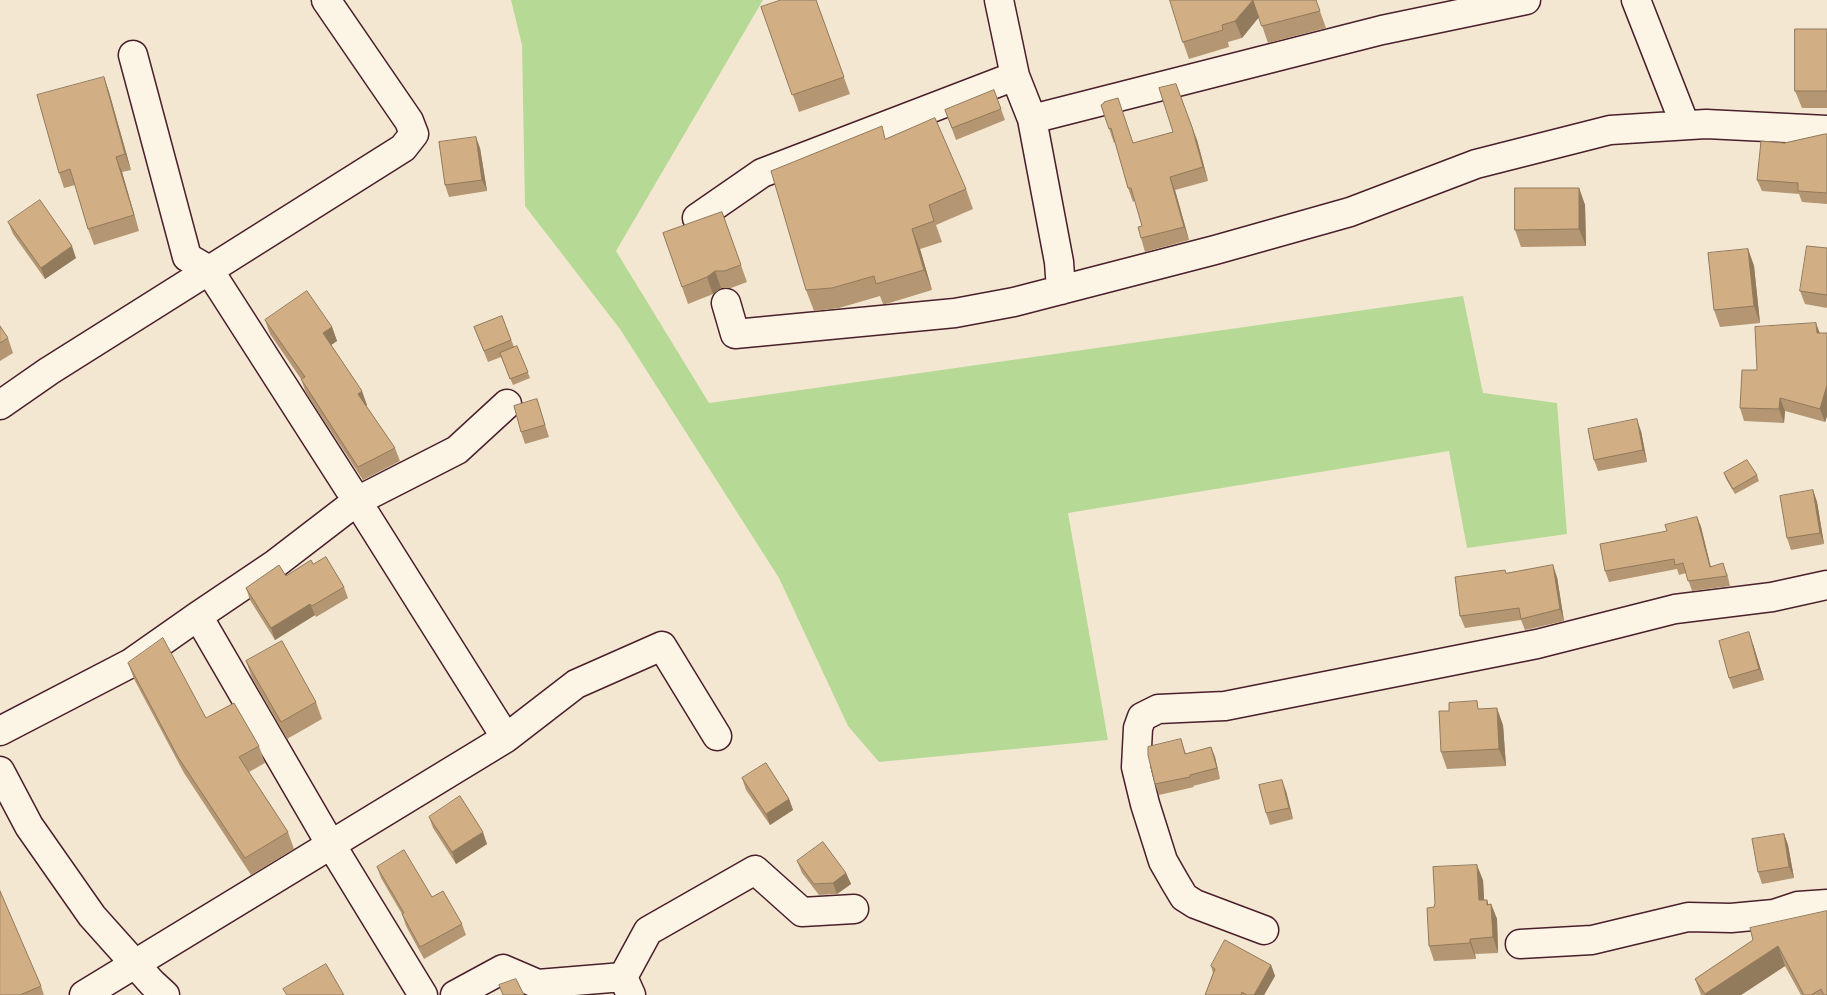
<!DOCTYPE html>
<html>
<head>
<meta charset="utf-8">
<style>
  body { margin:0 }
  canvas { display:block; background:#f3e7d2 }
</style>
</head>
<body>
<canvas width="1827" height="995"></canvas>
<script>
const ctx = document.querySelector('canvas').getContext('2d');
ctx.lineJoin = 'round';
function fill(path, color) { ctx.fillStyle = color; ctx.fill(path, 'evenodd'); }
function strokePath(path, color, width, dash) { ctx.strokeStyle = color; ctx.lineWidth = width; ctx.lineCap = dash ? 'butt' : 'round'; ctx.setLineDash(dash || []); ctx.stroke(path); }
fill(new Path2D(`
  M511,0H763L616,251L709,403L1463,296L1483,393L1557,403L1567,534L1467,548L1449,451L1068,513L1108,740L879,762L848,726L779,578L620,329L525,206L522,45Z`), '#b6da95');
const minor = new Path2D(`
  M999,0L1015,76L1032,119L1059,262L1061,290
  M1636,0L1685,125
  M133,55L187,257L209,270L357,501L506,738
  M1032,119L1382,30L1526,0
  M697,218L762,173L1015,76
  M726,303L735,334L955,313L1014,302L1215,250L1350,212L1476,164L1610,130L1706,124L1827,130
  M0,405L49,371L403,148L414,134L409,121L326,0
  M198,616L324,833L423,995
  M0,731L131,663L198,616L275,564L357,501L457,450L507,404
  M0,771L29,826L92,916L152,983L165,995
  M1264,930L1195,904L1184,897L1175,882L1163,861L1145,804L1136,767L1138,728L1142,717L1158,709L1225,706L1537,644L1675,609L1772,597L1827,585
  M1520,944L1592,940L1688,917L1731,918L1774,914L1798,906L1827,904
  M84,995L506,738L576,684L662,646L717,736
  M455,995L503,969L538,984L623,977
  M631,995L623,977L648,931L755,870L802,912L854,909`);
strokePath(minor, '#4a1f2b', 31);
strokePath(minor, '#fcf5e5', 28);
fill(new Path2D(`
  M816,0L850,94L799,112L761,7Z
  M1170,0H1316L1326,28L1268,43L1259,17L1242,38L1228,42L1229,47L1189,59L1183,42Z
  M1827,29V108H1802L1795,91Z
  M104,77L109,92L131,170L122,172L139,231L94,245L88,229L75,185L64,188L59,173Z
  M994,90L1005,120L956,140L945,110Z
  M1101,105L1134,143L1173,132L1197,140L1208,181L1175,190L1189,240L1145,252L1141,238L1142,226L1135,201L1133,202L1128,188L1115,142L1114,143Z
  M1827,134V204L1802,202L1799,194L1762,191L1757,180L1784,143Z
  M886,139L966,189L973,209L936,225L942,242L920,249L932,290L886,304H883L880,296L839,308L814,311L806,290Z
  M480,148L487,191L449,197L445,185Z
  M1579,188L1585,205L1586,246L1521,247L1515,230Z
  M722,212L747,282L731,288H721L713,294L688,304L663,233Z
  M8,222L76,258L45,279L13,234Z
  M1827,248V308L1805,304L1800,291Z
  M1748,249L1754,266L1760,323L1720,327L1714,310Z
  M502,316L514,347L517,346L530,378L513,385L501,357L488,362L474,327Z
  M265,320L332,327L337,341L331,345L367,405L366,406L395,448L400,461L363,480L306,393L301,379L270,334Z
  M0,326L8,338L13,353L0,361Z
  M1820,333H1827V416L1825,422L1785,411L1784,423L1744,421L1740,408L1757,370Z
  M537,399L549,437L525,444L521,432Z
  M1641,431L1647,462L1598,471L1594,460Z
  M1724,473L1757,475L1759,481L1735,494L1726,479Z
  M1813,490L1817,502L1824,544L1791,550L1787,538Z
  M1697,517L1701,527L1711,567L1727,573L1730,586L1692,591L1686,573L1679,575L1677,569L1609,582L1605,571L1667,531Z
  M313,564L344,587L348,598L316,617L315,615L275,640L250,600L246,588L286,576Z
  M1505,570L1506,573L1557,577L1564,621L1525,630L1521,620L1465,628L1460,616Z
  M1753,644L1764,680L1733,689L1729,678Z
  M246,661L316,702L322,719L287,739L252,678Z
  M128,663L206,718L259,746L265,763L249,772L288,832L294,849L251,875L184,773L134,679Z
  M1480,709L1503,725L1506,766L1447,769L1441,752Z
  M1181,739L1186,754L1211,747L1215,757L1220,779L1193,786L1194,787L1159,795L1155,784Z
  M742,778L789,799L793,810L770,825L746,790Z
  M1286,791L1293,819L1270,825L1266,813Z
  M429,817L487,844L456,864L433,828Z
  M1784,834L1788,845L1794,878L1762,884L1758,872Z
  M797,861L846,873L851,884L837,894L819,895L802,873Z
  M377,867L432,897L462,924L466,935L424,959L406,926L402,914L381,878Z
  M1483,880L1484,900H1487L1488,904H1491L1497,919L1498,953L1475,954L1476,959L1434,961L1429,946L1434,907Z
  M1827,911V995H1801L1785,966L1741,995H1701L1695,979Z
  M1271,965L1275,976L1264,995H1205L1213,973L1211,966Z
  M41,986L44,995H0Z`), '#b49672');
fill(new Path2D(`
  M1253,0L1259,17L1242,38L1235,21Z
  M104,77L109,92L131,170L125,154Z
  M1176,84L1197,140L1208,181L1203,167Z
  M476,137L480,148L487,191L482,180Z
  M116,157L122,172L139,231L134,215Z
  M1170,177L1175,190L1189,240L1184,227Z
  M1579,188L1585,205L1586,246L1579,229Z
  M912,229L920,249L932,290L924,270Z
  M72,246L76,258L45,279L41,268Z
  M1748,249L1754,266L1760,323L1754,306Z
  M715,271L721,288L713,294L707,277Z
  M1816,323L1821,336L1817,333Z
  M332,327L337,341L328,347L323,333Z
  M1827,385V416L1825,422L1820,409Z
  M362,391L367,405L363,408L358,394Z
  M1780,398L1785,411L1784,423L1779,409Z
  M1637,419L1641,431L1647,462L1643,450Z
  M1813,490L1817,502L1824,544L1820,533Z
  M1697,517L1701,527L1713,577L1710,567Z
  M1553,565L1557,577L1564,621L1560,609Z
  M310,604L315,615L275,640L271,628Z
  M1749,632L1753,644L1764,680L1759,669Z
  M1497,708L1503,725L1506,766L1499,749Z
  M1211,747L1215,757L1220,779L1217,768Z
  M1282,780L1286,791L1293,819L1289,808Z
  M789,799L793,810L770,825L766,814Z
  M483,832L487,844L456,864L452,852Z
  M1784,834L1788,845L1794,878L1789,867Z
  M1477,865L1483,880L1485,915L1479,900Z
  M846,873L851,884L837,894L833,883Z
  M1487,900L1491,913V904L1497,919L1498,953L1493,937L1487,905Z
  M1470,939L1475,954L1476,959L1470,943Z
  M1778,946L1785,966L1741,995H1705V994Z
  M1271,965L1275,976L1264,995H1254Z`), '#927a5c');
const building = new Path2D(`
  M781,0H816L844,77L792,95L761,7Z
  M1170,0H1253L1235,21L1222,25L1223,30L1183,42Z
  M1253,0H1316L1320,11L1262,26Z
  M1795,29H1827V91H1795Z
  M104,77L125,154L116,157L134,215L88,229L70,169L59,173L37,95Z
  M1176,84L1192,127L1203,167L1170,177L1184,227L1141,238L1138,227L1142,226L1131,188H1128L1111,128L1109,129L1101,105L1104,103V102L1118,98L1133,143L1173,132L1159,88Z
  M994,90L1001,109L952,128L945,110Z
  M935,118L966,189L929,205L934,221L912,229L924,270L879,283L876,284L874,276L832,288L806,290L771,171L882,126L885,139Z
  M1825,134H1827V193L1798,191V183L1757,180L1761,141L1784,143Z
  M476,137L482,180L445,185L439,142Z
  M1515,188H1579V229L1515,230Z
  M40,200L72,246L41,268L8,222Z
  M722,212L741,265L724,271H715L707,277L682,287L663,233Z
  M1807,246L1827,248V295L1800,291Z
  M1748,249L1754,306L1714,310L1708,253Z
  M307,291L332,327L323,333L362,391L358,394L395,448L358,467L301,379L305,377L265,320Z
  M502,316L511,340L484,351L474,327Z
  M1816,323L1817,333H1827V385L1820,409L1780,398L1779,409L1740,408L1742,370H1757L1755,327Z
  M0,326L8,338L0,343Z
  M517,346L528,372L510,379L500,353Z
  M537,399L545,425L521,432L514,406Z
  M1637,419L1643,450L1594,460L1588,429Z
  M1747,460L1757,475L1733,489L1724,473Z
  M1813,490L1820,533L1787,538L1780,496Z
  M1697,517L1710,567L1723,563L1727,576L1688,581L1683,563L1675,565L1674,559L1605,571L1600,544L1667,531L1665,525Z
  M326,557L344,587L312,606L310,604L271,628L246,588L279,565L286,576L311,560L313,564Z
  M1553,565L1560,609L1521,619L1519,608L1460,616L1455,577L1505,570L1506,573Z
  M1749,632L1759,669L1729,678L1719,641Z
  M163,638L206,718L234,703L259,746L239,757L288,832L245,858L178,757L128,663Z
  M282,641L316,702L281,722L246,661Z
  M1477,701L1478,709L1497,708L1499,749L1441,752L1439,711H1449V703Z
  M1181,739L1185,754L1211,747L1217,768L1190,775V777L1155,784L1148,755V747Z
  M766,763L789,799L766,814L742,778Z
  M1282,780L1289,808L1266,813L1259,785Z
  M460,796L483,832L452,852L429,817Z
  M1784,834L1789,867L1758,872L1752,839Z
  M823,842L846,873L833,883L814,884L797,861Z
  M404,850L432,897L443,891L462,924L420,947L402,914L404,913L377,867Z
  M1477,865L1479,900H1487V905L1491,904L1493,937L1470,939V943L1429,946L1427,908L1434,907L1435,903L1433,867Z
  M0,891L41,986L20,995H0Z
  M1827,911V995H1824L1821,989L1811,995H1804L1778,946L1705,994L1695,979L1753,940L1750,928Z
  M1225,940L1271,965L1254,995H1247L1242,992L1241,995H1205L1215,969L1211,966Z
  M326,964L344,995H287L283,989Z
  M516,979L524,995H503L499,985Z`);
fill(building, '#d1ae84');
strokePath(building, '#927a5c', 1);
</script>
</body>
</html>
